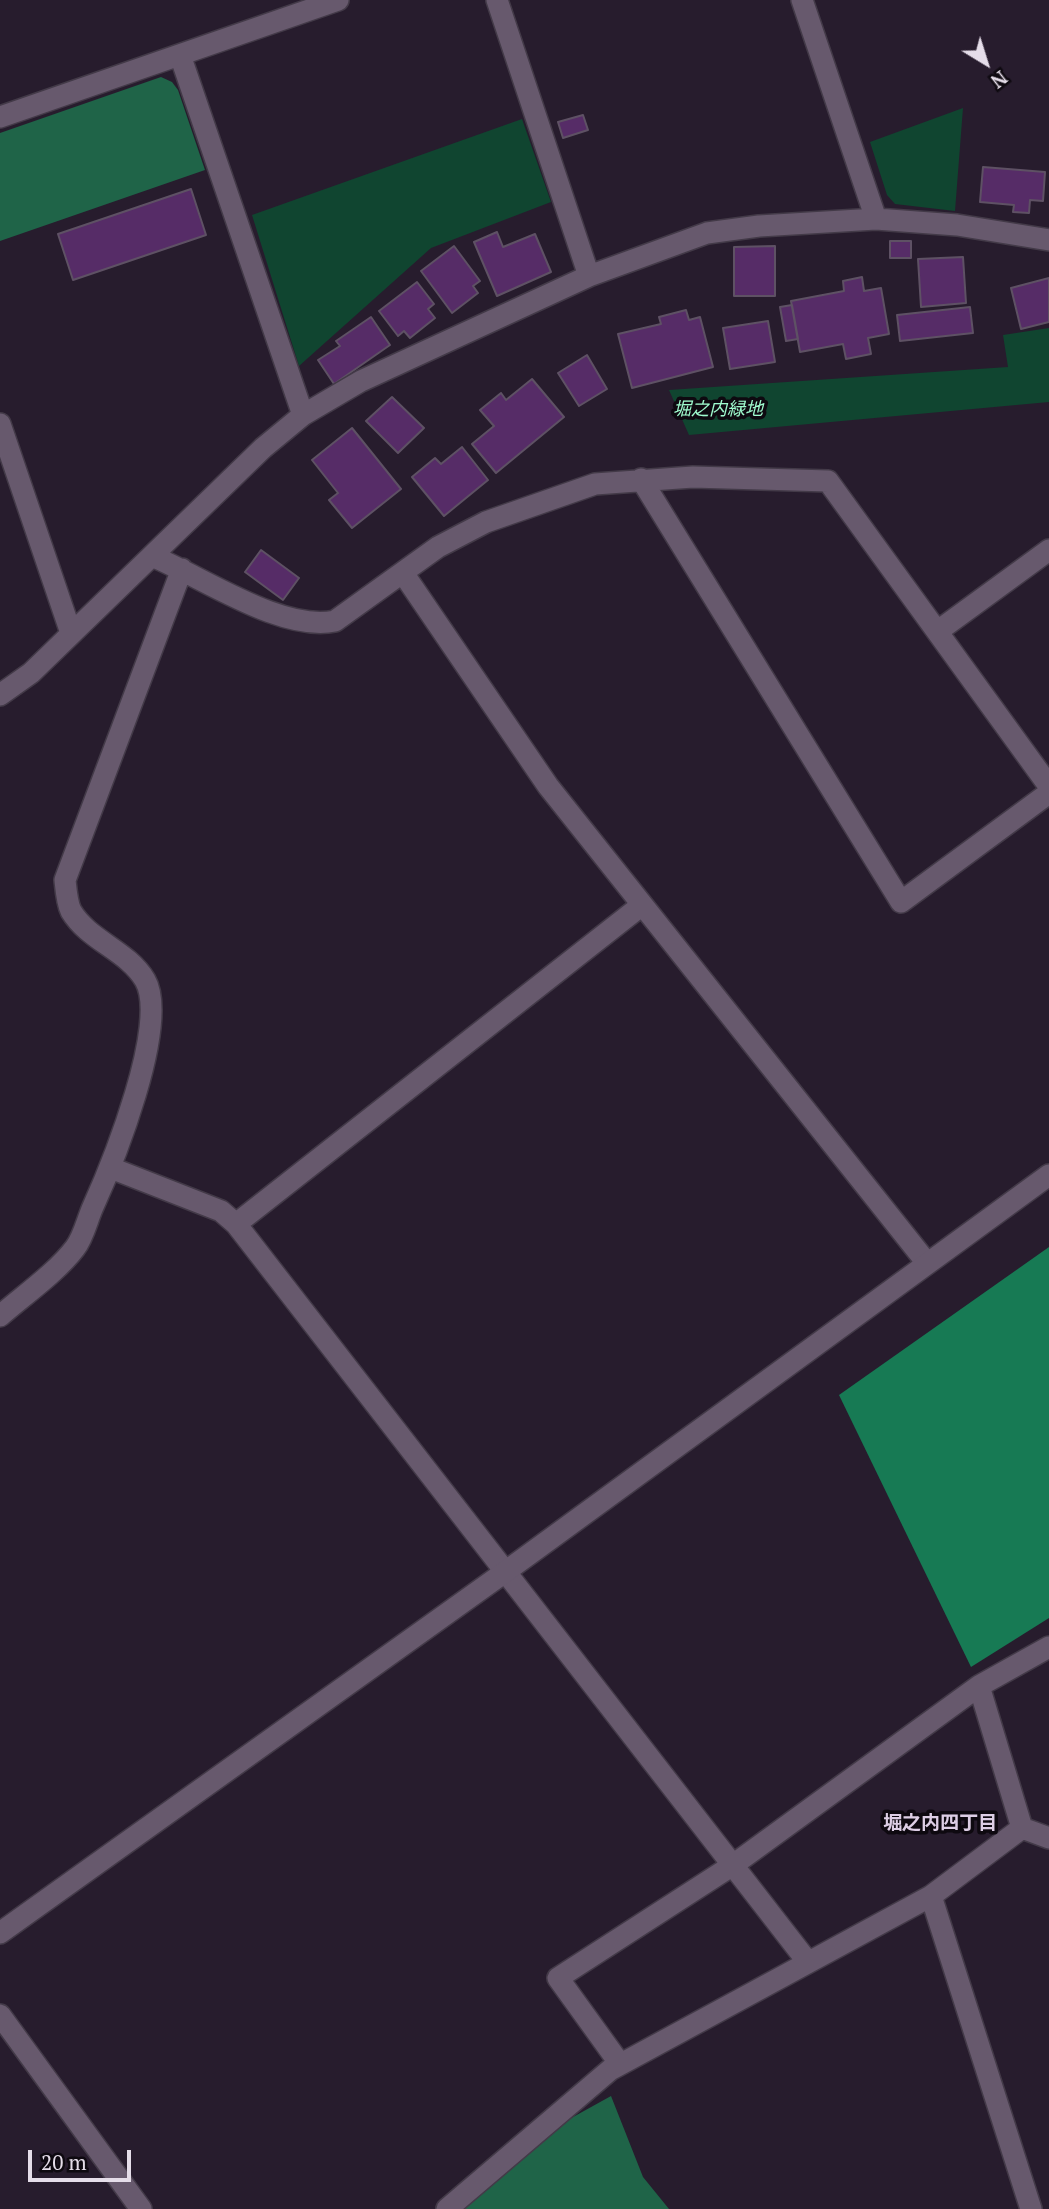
<!DOCTYPE html>
<html>
<head>
<meta charset="utf-8">
<style>
  body { margin:0 }
  #map { position:relative; width:1049px; height:2209px; overflow:hidden; background:#271c2d; font-family:"PT Serif",serif }
  canvas { display:block }
  .north { position:absolute; left:951px; top:28px; width:70px; height:70px; -webkit-text-stroke:5px #0e0910; paint-order:stroke; rotate:142deg; font-size:19px; font-weight:700; line-height:28px; text-align:center; color:#e5dde9 }
  .north::after { content:''; display:block; margin:auto; width:24px; height:32px; background:#e5dde9; clip-path:polygon(50% 0,100% 100%,50% 72%,0 100%) }
  .scale { position:absolute; left:28px; top:2150px; width:103px; height:32px; box-sizing:border-box; border:4px solid #e5dde9; border-top:0; padding-left:9px; font-size:21px; line-height:24px; white-space:nowrap; color:#e5dde9; -webkit-text-stroke:5px #0e0910; paint-order:stroke }
</style>
</head>
<body>
<div id="map">
<canvas width="1049" height="2209"></canvas>
<div class="north">N</div>
<div class="scale">20 m</div>
</div>
<script>
const ctx = document.querySelector('canvas').getContext('2d');
ctx.lineJoin = 'round';
function fill(path, color) { ctx.fillStyle = color; ctx.fill(path, 'evenodd'); }
function strokePath(path, color, width, dash) { ctx.strokeStyle = color; ctx.lineWidth = width; ctx.lineCap = dash ? 'butt' : 'round'; ctx.setLineDash(dash || []); ctx.stroke(path); }
function label(font, color, halo, rows, align = 'center') {
  ctx.font = font + ' "PT Serif","Noto Sans JP",serif'; ctx.lineWidth = 7; ctx.setLineDash([]); ctx.textBaseline = 'middle'; ctx.strokeStyle = halo; ctx.fillStyle = color; for (const [text, x, y, turn = 0] of rows) {
    ctx.save(); ctx.translate(x, y); ctx.rotate((+turn || 0) * Math.PI / 180); ctx.textAlign = isNaN(turn) ? turn : align; if (halo) ctx.strokeText(text, 0, 0); ctx.fillText(text, 0, 0); ctx.restore();
  }
}
fill(new Path2D(`
  M963,108L955,211L895,204L887,195L870,142Z
  M522,119L551,202L431,248L299,366L252,215Z
  M1049,328V402L689,435L669,390L1008,367L1003,335Z`), '#104530');
fill(new Path2D(`
  M161,77L172,82L178,90L205,170L0,241V133Z
  M611,2096L643,2177L669,2209H456L481,2168Z`), '#1f6448');
fill(new Path2D(`
  M1049,1247V1618L971,1667L839,1395Z`), '#177a54');
const building = new Path2D(`
  M583,115L588,130L563,138L558,122Z
  M983,167L1045,172L1043,201L1030,200L1029,213L1013,212L1014,205L980,202Z
  M191,189L206,235L73,280L58,234Z
  M497,232L503,247L535,234L551,272L497,296L474,242Z
  M890,241H911V258H890Z
  M454,246L480,281L473,286L478,293L452,313L421,271Z
  M775,246V296H734V247Z
  M963,257L966,303L921,307L918,259Z
  M862,277L864,291L881,288L889,334L868,338L871,354L846,359L843,344L800,352L791,301L844,291L843,281Z
  M1049,278V322L1021,329L1011,288Z
  M417,282L434,304L428,309L435,318L410,338L404,331L398,336L379,311Z
  M792,305L798,339L786,341L780,307Z
  M970,307L973,333L900,341L897,315Z
  M686,310L689,320L700,317L713,367L632,388L618,334L661,324L659,317Z
  M371,317L390,345L334,384L318,360L340,346L336,341Z
  M768,321L775,362L730,369L723,328Z
  M587,355L607,389L579,406L558,373Z
  M532,379L564,417L496,473L472,444L494,426L480,410L501,393L506,400Z
  M392,397L424,428L398,453L366,421Z
  M352,428L401,489L352,528L329,500L338,493L312,460Z
  M462,447L488,480L444,516L412,477L435,458L441,464Z
  M261,550L299,578L283,600L245,572Z`);
fill(building, '#562c67');
strokePath(building, '#5e5164', 2);
const street = new Path2D(`
  M497,0L589,276
  M802,0L876,219
  M180,55L303,415
  M0,117L338,0
  M0,424L71,633
  M641,479L901,902L1049,793
  M154,557C204,578 282,632 335,621L438,547L486,522L595,484L693,477L828,481L1049,786
  M403,573L548,786L927,1263
  M938,631L1049,550
  M0,695L31,673L263,448L303,415L361,381L589,276L707,233L759,226L876,219L957,225L1049,240
  M111,1168L221,1211L236,1224L807,1961
  M236,1224L642,905
  M0,1316C23,1296 57,1272 75,1248C83,1238 87,1221 92,1209C112,1165 170,1023 145,980C127,950 89,941 71,911C67,903 66,890 65,880L182,569
  M1022,1828L979,1686L1049,1647
  M1022,1828L1049,1838
  M931,1896L1031,2209
  M620,2064L558,1978L733,1865L979,1686
  M447,2209L610,2070L931,1896L1022,1828`);
const secondary = new Path2D(`
  M0,1933L505,1572L1049,1175
  M0,2015L141,2209`);
strokePath(street, '#433a48', 24);
strokePath(secondary, '#433a48', 24);
strokePath(street, '#67596d', 21);
strokePath(secondary, '#67596d', 21);
label('italic 18px', '#9ffbce', '#0e0910', [
  ["堀之内緑地",718,410]
]);
label('bold 19px', '#ddcee5', '#0e0910', [
  ["堀之内四丁目",940,1824]
]);
</script>
</body>
</html>
